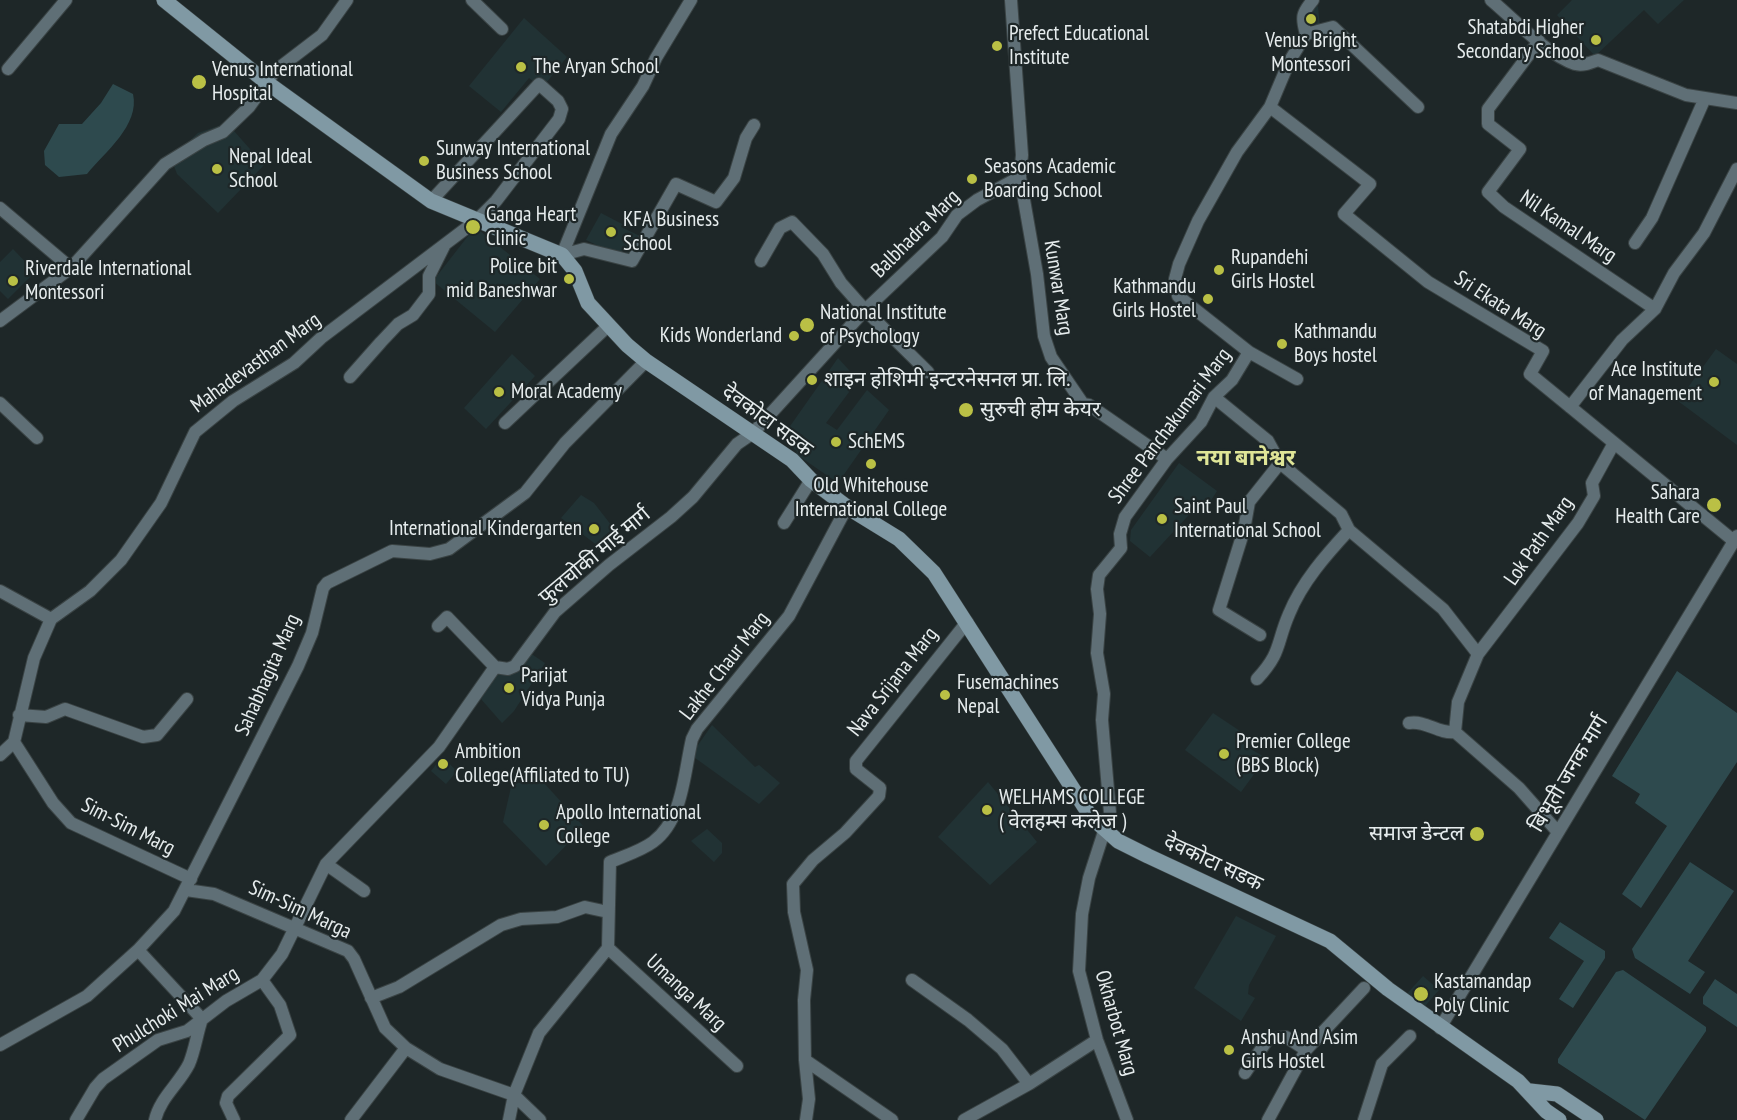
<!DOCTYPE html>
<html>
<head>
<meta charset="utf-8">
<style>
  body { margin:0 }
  canvas { display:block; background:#1e2728 }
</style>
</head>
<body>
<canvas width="1737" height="1120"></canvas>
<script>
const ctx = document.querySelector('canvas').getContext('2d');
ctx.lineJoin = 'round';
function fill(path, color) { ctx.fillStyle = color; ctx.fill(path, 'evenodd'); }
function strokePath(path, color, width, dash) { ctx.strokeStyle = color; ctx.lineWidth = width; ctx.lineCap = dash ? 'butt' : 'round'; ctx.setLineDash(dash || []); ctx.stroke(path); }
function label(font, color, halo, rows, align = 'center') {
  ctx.font = font + ' "PT Sans Narrow","Noto Sans Devanagari",sans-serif'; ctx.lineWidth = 4.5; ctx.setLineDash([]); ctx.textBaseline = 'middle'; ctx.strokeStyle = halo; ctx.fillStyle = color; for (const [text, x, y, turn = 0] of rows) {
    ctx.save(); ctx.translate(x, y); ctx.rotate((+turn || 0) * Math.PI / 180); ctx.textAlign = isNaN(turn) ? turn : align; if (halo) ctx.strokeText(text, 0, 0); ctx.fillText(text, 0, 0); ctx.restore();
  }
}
fill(new Path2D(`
  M1572,0H1684L1658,24L1644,10L1595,56L1557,15Z
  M1318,6L1320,28H1302L1304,9Z
  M524,18L567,57L542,88L529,78L501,112L469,86Z
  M227,123L264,165L218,213L177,174L171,158L198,133Z
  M601,213L622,224L621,227L644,238L636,255L624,258L586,240Z
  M475,227L540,279L495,332L433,281Z
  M13,249L35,272L8,299L0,291V262Z
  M1716,349L1737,364V445L1678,401Z
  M512,354L535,376L486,429L464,408Z
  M838,358L858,380L826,423L837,430L867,390L889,410L838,483L796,454L797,451L781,439Z
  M1179,463L1217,491L1206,508L1199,504L1150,557L1130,541L1131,530Z
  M581,495L594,503L622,539L606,552L561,518Z
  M524,649L545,663L514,711L502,723L481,699L500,669L508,674Z
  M1213,713L1252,739L1249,748L1266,758L1241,792L1185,750Z
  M712,725L755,767L759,765L780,783L759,804L691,755Z
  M442,757L457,771L446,784L431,771Z
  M988,782L1037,842L990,885L938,837Z
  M512,783H544L584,827L546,866L503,822Z
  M707,829L722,843V853L714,862L691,841Z
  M1236,916L1276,936L1249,985L1248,994L1255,998L1241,1021L1194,988Z
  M1423,976L1439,990L1420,1012L1404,997Z`), '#213234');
fill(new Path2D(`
  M113,84L133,94C140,125 105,152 87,174L59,177L45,165L44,151L59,124H82L101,103Z
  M1677,671L1737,713V762L1641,908L1622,894L1667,826L1635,803L1640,794L1612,776Z
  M1690,862L1734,891L1688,961L1705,972L1690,994L1635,958L1632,949Z
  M1560,922L1605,951V958L1573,1008L1559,999L1584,961L1549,938Z
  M1623,970L1706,1027V1031L1645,1120L1558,1063V1059L1616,972Z
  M1715,979L1737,994V1027L1703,1004V997Z`), '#2e4a4e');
const minor = new Path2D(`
  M472,0L502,29
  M1011,0L1022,155L1020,177L1037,274L1044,336L1051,357L1083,404L1089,405L1167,459
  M1491,0C1514,19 1547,55 1575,64C1583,66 1590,63 1598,60L1686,95L1737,103
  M1306,34L1333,27L1418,107
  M1539,41L1488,109V124L1520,149L1488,192L1504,207L1655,309L1674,273L1704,233L1737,169
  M8,69L66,0
  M1270,107L1370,184L1344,214L1428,282L1543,351L1530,374L1734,541
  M0,208L71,268
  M1635,243L1652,218L1705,98
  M562,255L584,249L632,261L676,184L716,202L734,178L746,138L754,125
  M562,255L611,134L643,86L656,58L691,0
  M761,261L780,228L792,222L823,254L841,283L865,310L928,372
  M0,321L71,268L165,164L204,140L223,132L249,107L275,71L322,35L347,0
  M1249,352L1297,379
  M350,377L381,342L398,324L413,315L429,294V276L444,246
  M1214,397L1268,441L1280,463L1341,514L1349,530L1443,609L1478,654L1458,702L1455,732L1519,788L1557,831
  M0,403L37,438
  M1570,407L1622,340L1655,309
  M505,423L608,326
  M784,523L811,480
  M0,591L51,619
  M438,626L447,617L495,667
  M1260,635L1219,610L1244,530L1249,502L1280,463
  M1478,654L1578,523L1594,496L1592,483L1614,443
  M1257,679C1282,652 1276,644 1289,614C1302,582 1326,555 1349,530
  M19,715L46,717L65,709L143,737L157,735L187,699
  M1409,723C1426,720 1438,734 1455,732
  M14,742L53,803L71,823L191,879
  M0,755L14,742L34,658L51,619L90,591L121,560L161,503L195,432L233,401L294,363L321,338L477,220L496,201L559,119L562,109L558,101L539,84L431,201
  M326,864L364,891
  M186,890L214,894L348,951L354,959L385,1028L406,1048L440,1069L514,1095L540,1120
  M608,948L737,1066
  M138,950L202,1019C197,1033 195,1050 189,1064C179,1084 160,1098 155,1120
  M912,980L968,1020L1002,1049L1029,1084
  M371,998L399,987L501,925L521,919L557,917L585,907L608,912
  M1440,1028L1737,536
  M0,1045L87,996L138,950L174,911L298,666L312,633L323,588L327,583L392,551L430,554L449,549L525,493L565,443L646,361
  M805,1060L809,1099L806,1120
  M1245,1073L1268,1039L1286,1037L1306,1050
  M76,1120L95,1088L103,1079L158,1040L187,1031L226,1001L262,980L282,954L326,864L439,747L495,667L508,669L515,666L555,612L609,565L671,517L693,497L737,444L753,433L865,310L942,237L957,215L977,200L1020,177
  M234,1120L226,1103L228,1096L290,1035L280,1005L262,980
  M351,1120L406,1048
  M509,1120L514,1095L539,1033L608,948L610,862C624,856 641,851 653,842C683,820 684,773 692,739L697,729L789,616L847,507
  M892,1120L805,1060L804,1000L807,970L794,912L793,884L813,860L845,833L879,796L880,788L856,769V761L967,622
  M964,1120L1029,1084L1097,1040
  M1127,1120L1097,1040L1079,971L1082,914L1089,878L1110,813L1102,720L1104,694L1097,653L1100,614L1097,589L1099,575L1121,548L1120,534L1125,517L1167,459L1201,422L1214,397L1232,380L1249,352L1178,296L1175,279L1179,264L1198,221L1237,152L1270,107L1289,62L1306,34C1301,17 1302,13 1313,0
  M1268,1120L1306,1050L1364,988
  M1364,1120L1382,1064L1410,1036`);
const secondary = new Path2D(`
  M164,0L266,82L431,201L562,255L575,271L588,303L627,345L646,361L792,460L811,480L847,507L899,539L934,573L1091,817L1118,841L1148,856L1330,941L1388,989L1518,1081L1546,1111L1559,1120
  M1530,1091L1557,1094L1596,1120`);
strokePath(minor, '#3a4344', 14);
strokePath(secondary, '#3a4344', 16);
strokePath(minor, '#5f6f76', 12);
strokePath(secondary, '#8099a4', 15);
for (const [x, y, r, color] of [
  [1311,19,6,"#bac045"],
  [1596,40,6,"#bac045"],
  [997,46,6,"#bac045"],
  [521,67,6,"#bac045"],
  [199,82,8,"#bac045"],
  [424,161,6,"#bac045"],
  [217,169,6,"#bac045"],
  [972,179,6,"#bac045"],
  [473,227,8,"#bac045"],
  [611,232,6,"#bac045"],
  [1219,270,6,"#bac045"],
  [569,279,6,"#bac045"],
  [13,281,6,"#bac045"],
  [1208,299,6,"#bac045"],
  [807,325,8,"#bac045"],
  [794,336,6,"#bac045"],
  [1282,344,6,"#bac045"],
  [812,380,6,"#bac045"],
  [1714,382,6,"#bac045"],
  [499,392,6,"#bac045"],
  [966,410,8,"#bac045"],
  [836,442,6,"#bac045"],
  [871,464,6,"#bac045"],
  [1714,505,8,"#bac045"],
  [1162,519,6,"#bac045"],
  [594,529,6,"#bac045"],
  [509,688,6,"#bac045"],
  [945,695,6,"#bac045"],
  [1224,754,6,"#bac045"],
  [443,764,6,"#bac045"],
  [987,810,6,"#bac045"],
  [544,825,6,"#bac045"],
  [1477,834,8,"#bac045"],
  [1421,994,8,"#bac045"],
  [1229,1050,6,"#bac045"]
]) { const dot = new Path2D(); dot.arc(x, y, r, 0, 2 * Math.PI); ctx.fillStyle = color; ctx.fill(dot); strokePath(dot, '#1e2728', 2); }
label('21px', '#e6eced', '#1e2728', [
  ["Shatabdi Higher",1584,28,"right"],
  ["Secondary School",1584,52,"right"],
  ["Prefect Educational",1009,34],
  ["Institute",1009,58],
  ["Venus Bright",1311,41,"center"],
  ["Montessori",1311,65,"center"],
  ["The Aryan School",533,67],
  ["Venus International",212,70],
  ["Hospital",212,94],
  ["Sunway International",436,149],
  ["Business School",436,173],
  ["Nepal Ideal",229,157],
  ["School",229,181],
  ["Seasons Academic",984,167],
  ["Boarding School",984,191],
  ["Ganga Heart",486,215],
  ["Clinic",486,239],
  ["KFA Business",623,220],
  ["School",623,244],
  ["Rupandehi",1231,258],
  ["Girls Hostel",1231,282],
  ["Police bit",557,267,"right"],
  ["mid Baneshwar",557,291,"right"],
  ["Riverdale International",25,269],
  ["Montessori",25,293],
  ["Kathmandu",1196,287,"right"],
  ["Girls Hostel",1196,311,"right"],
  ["National Institute",820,313],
  ["of Psychology",820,337],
  ["Kathmandu",1294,332],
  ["Boys hostel",1294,356],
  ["Kids Wonderland",782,336,"right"],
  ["Ace Institute",1702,370,"right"],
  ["of Management",1702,394,"right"],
  ["शाइन होशिमी इन्टरनेसनल प्रा. लि.",824,380],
  ["Moral Academy",511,392],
  ["सुरुची होम केयर",980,410],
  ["SchEMS",848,442],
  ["Old Whitehouse",871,486,"center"],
  ["International College",871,510,"center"],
  ["Sahara",1700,493,"right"],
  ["Health Care",1700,517,"right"],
  ["Saint Paul",1174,507],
  ["International School",1174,531],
  ["International Kindergarten",582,529,"right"],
  ["Parijat",521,676],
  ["Vidya Punja",521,700],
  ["Fusemachines",957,683],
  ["Nepal",957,707],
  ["Premier College",1236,742],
  ["(BBS Block)",1236,766],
  ["Ambition",455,752],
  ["College(Affiliated to TU)",455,776],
  ["WELHAMS COLLEGE",999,798],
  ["( वेलहम्स कलेज )",999,822],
  ["Apollo International",556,813],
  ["College",556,837],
  ["समाज डेन्टल",1464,834,"right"],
  ["Kastamandap",1434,982],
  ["Poly Clinic",1434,1006],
  ["Anshu And Asim",1241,1038],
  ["Girls Hostel",1241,1062]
], 'left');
label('21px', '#e6eced', '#1e2728', [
  ["Nil Kamal Marg",1568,227,34],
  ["Balbhadra Marg",916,234,-45],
  ["Kunwar Marg",1058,288,81],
  ["Sri Ekata Marg",1500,305,33],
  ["Mahadevasthan Marg",256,363,-36],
  ["देवकोटा सडक",767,421,36],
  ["Shree Panchakumari Marg",1170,426,-53],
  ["Lok Path Marg",1539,541,-55],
  ["फुलचोकी माई मार्ग",595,556,-40],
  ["Lakhe Chaur Marg",725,666,-52],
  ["Sahabhagita Marg",268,675,-66],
  ["Nava Srijana Marg",893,682,-52],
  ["बिभूती जनक मार्ग",1569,774,-59],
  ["Sim-Sim Marg",128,827,27],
  ["देवकोटा सडक",1213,863,25],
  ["Sim-Sim Marga",300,910,25],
  ["Umanga Marg",686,993,43],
  ["Phulchoki Mai Marg",176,1010,-32],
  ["Okharbot Marg",1116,1023,74]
]);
label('bold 22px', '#dfe597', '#1e2728', [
  ["नया बानेश्वर",1246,459]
]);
</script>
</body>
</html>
